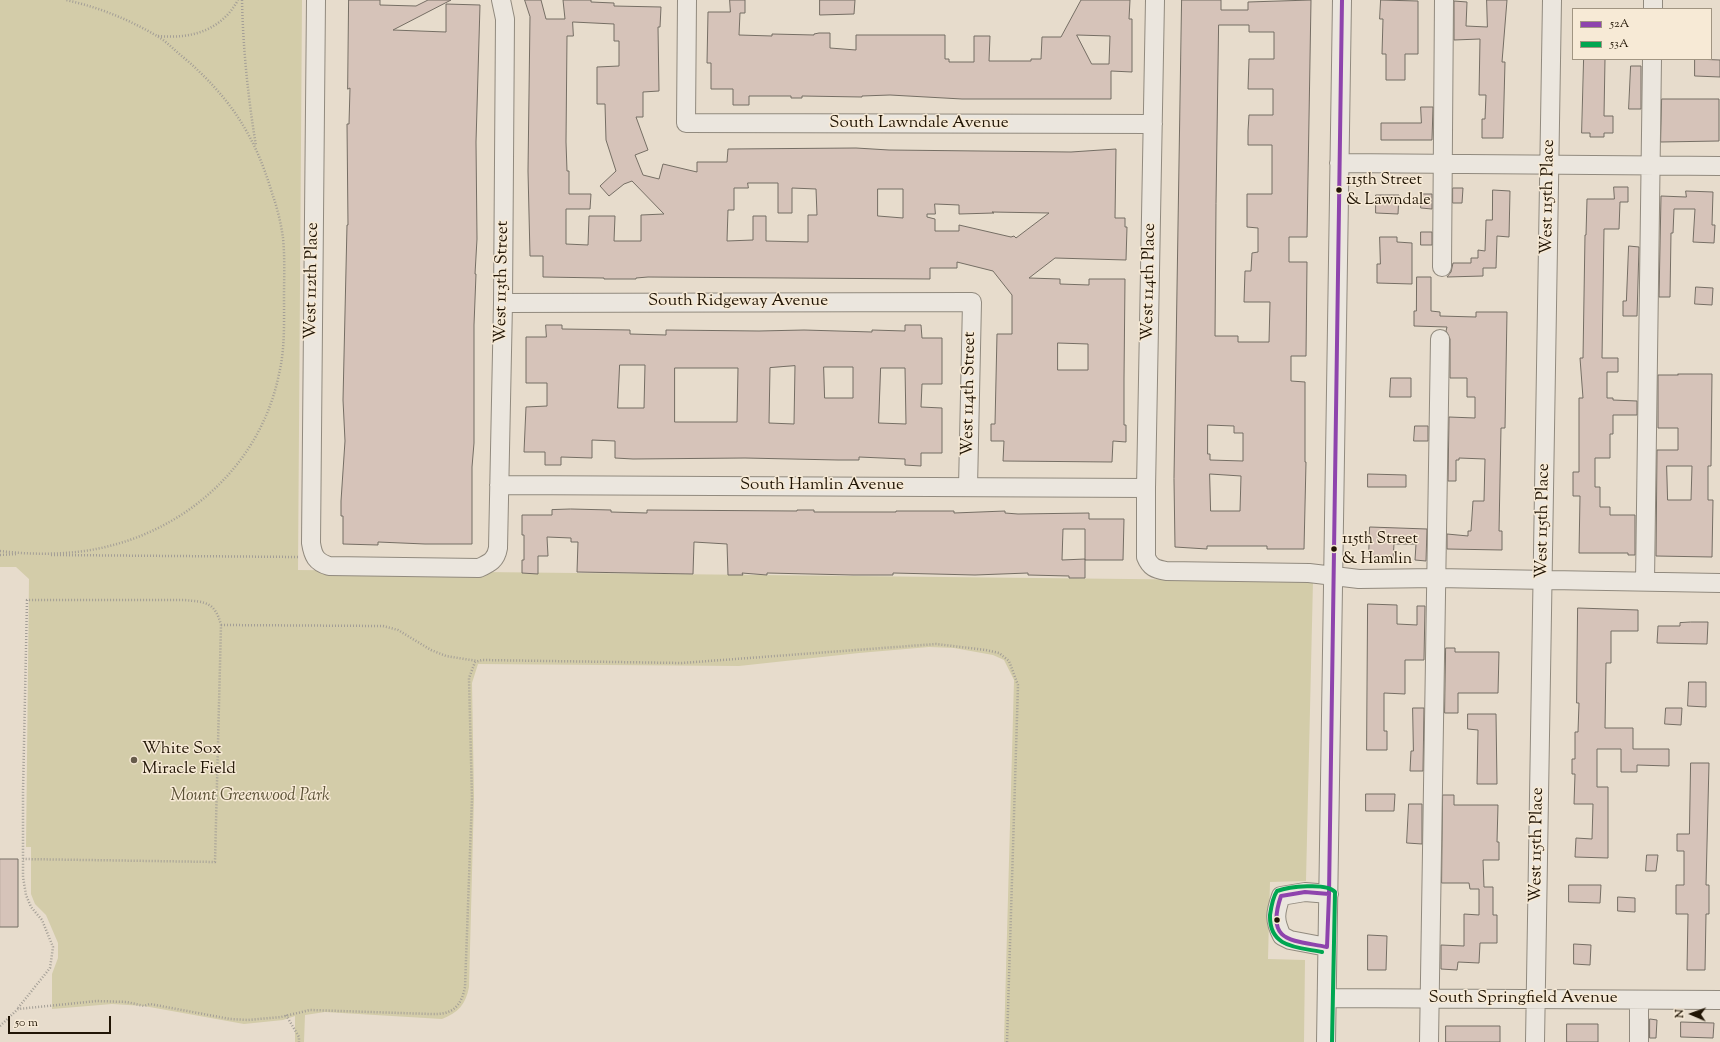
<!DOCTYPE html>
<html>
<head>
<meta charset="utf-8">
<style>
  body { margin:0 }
  #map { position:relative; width:1720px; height:1042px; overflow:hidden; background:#e7dccc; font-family:"Sorts Mill Goudy",serif }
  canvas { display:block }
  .legend { position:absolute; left:1572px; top:8px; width:140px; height:52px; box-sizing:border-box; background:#f7ead6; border:1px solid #a19582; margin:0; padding:5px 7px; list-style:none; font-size:12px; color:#211505 }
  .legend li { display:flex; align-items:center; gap:8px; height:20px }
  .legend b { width:20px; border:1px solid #a19582 }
  .north { position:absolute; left:1672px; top:994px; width:40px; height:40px; -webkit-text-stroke:3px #f7ead6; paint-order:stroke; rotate:272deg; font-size:11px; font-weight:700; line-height:16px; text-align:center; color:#211505 }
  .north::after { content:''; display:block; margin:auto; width:14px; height:18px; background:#211505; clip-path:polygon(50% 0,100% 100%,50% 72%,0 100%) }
  .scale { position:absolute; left:8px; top:1016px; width:103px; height:18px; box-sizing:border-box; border:2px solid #211505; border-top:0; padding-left:5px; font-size:12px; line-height:14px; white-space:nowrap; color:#211505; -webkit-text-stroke:3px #f7ead6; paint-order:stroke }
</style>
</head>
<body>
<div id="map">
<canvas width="1720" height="1042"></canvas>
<ul class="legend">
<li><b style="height:5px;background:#8e44ad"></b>52A</li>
<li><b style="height:5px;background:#00a651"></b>53A</li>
</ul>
<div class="north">N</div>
<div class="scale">50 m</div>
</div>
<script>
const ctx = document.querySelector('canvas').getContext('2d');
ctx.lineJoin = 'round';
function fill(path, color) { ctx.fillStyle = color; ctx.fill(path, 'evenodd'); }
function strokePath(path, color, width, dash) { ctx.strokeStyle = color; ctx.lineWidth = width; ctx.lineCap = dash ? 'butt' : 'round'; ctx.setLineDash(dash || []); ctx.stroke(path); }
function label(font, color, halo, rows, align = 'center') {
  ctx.font = font + ' "Sorts Mill Goudy",serif'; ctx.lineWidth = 3; ctx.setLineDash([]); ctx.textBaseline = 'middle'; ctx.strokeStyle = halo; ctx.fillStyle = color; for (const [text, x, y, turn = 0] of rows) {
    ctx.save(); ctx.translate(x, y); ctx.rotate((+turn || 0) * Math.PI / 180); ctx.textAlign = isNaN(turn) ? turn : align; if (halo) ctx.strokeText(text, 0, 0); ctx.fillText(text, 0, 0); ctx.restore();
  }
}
fill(new Path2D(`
  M0,0H302L298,570L1313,581L1306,881L1270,882L1268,959L1305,960L1304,1042H1004L1014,680L1004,660L993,655L954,648L929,647L859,653L739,666L478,664L472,683L474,797L469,987C466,1004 458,1013 442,1019L325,1012L305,1015L304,1042H295V1016L283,1020L244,1024L144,1006L112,1004L52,1009V974L58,958V943L46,915L35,904L31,894V847H26L29,579L16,567H0Z`), '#d3cca9');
const building = new Path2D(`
  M349,0H380V5L416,6L428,0H451L393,30L446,32V4L480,5L476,142L477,239L475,274H476L474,325V443L472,467V544H425L378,542V545L343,544V516H341V501L345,441L343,400L347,225H348L347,124H349L350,88L348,89Z
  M525,0H541L546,19H565L563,0H591V2L614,3V6L661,7L660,27H658L659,91L643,92V117H636L648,150L635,155L643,175L659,179L663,164L697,172V162H727L728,149L856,148L889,150L1071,152L1116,149L1115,218H1125V227H1127L1126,260L1055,258L1029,278L1060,279V284L1089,285V279H1125L1124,379V425H1126V442L1113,441L1112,462L1003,461L1004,441H991V424H995L997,334H1012V295L993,271L957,262V268H930V279L648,277L636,278V279H604V278L543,277V256H530L528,171L530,17ZM573,22L614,24V41H619V66L597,67V104H605L606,140L616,171L600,186L609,196L624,184L632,181L664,214L641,215V241H614L615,216H589L588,245L566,244V209H590L591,194H569V171H567L566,142L567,36H573ZM748,183H778V213H792V188L816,189L817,215H808V242L766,241V216H753V240L727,241L728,210H734V188H748ZM878,189H903V218L878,216ZM935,204L959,205V214L994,213L992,212L1049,213L1016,238L1014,236L1011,237L959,225V231H935V219L927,217V214H935ZM1058,343L1088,344V370H1058Z
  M730,0H745V13H740L739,35L772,36V34L814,35V34L819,33H830V48L856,50V35H945V59H949V62H974V36H990L989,61H1031V59H1041L1042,37H1061L1081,0H1130L1129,19H1132V72L1111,71V99H962L890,95L862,96V97L802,96V98H791V96H749V105H733V89H711V63H707L708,12H730ZM1077,35L1110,36L1109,64H1092Z
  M820,0H855L854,14L820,15Z
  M1182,0H1221V10H1248V2L1311,0L1307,237H1289V262H1307L1306,356H1291V381L1305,382V462H1306L1304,549H1267V546H1207V549L1175,547L1174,479ZM1219,25H1249V32H1274V59H1249L1248,89H1273V115H1249L1248,131V145H1272V194H1247V227L1258,228V252L1252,253L1251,271H1245L1244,302H1270L1269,342H1238V336H1215L1216,204ZM1208,425L1234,426V433H1243V461L1210,460V454H1208ZM1210,474L1241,476L1240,511H1211Z
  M1381,0L1418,1V54H1405V80H1386V54H1382L1383,19H1380Z
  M1487,0H1507L1502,62H1505L1503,138H1482V119H1485L1486,95H1479L1480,39L1454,40V1L1467,2L1466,26L1487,27Z
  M1584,59H1605L1604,116H1613V133H1604V137H1590V133H1582Z
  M1695,59L1720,60V77L1695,76Z
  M1631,66H1641V109H1629Z
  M1662,99H1719V141L1661,142Z
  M1421,107H1433L1432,140H1381V123H1421Z
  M1614,187H1628V202H1620L1619,229H1604L1602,358H1618V372H1607V398H1613V400L1637,401V415H1613V434H1610V458H1595V487H1600V507H1610V515H1635V555H1628V553H1579L1580,496H1573V472H1579V398H1583L1580,358H1583L1585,235H1586L1587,199H1614Z
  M1453,188H1463L1462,203H1453Z
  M1493,190L1510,191L1509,237L1497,236L1496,268H1483V276L1447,277L1451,272L1453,263H1471V258H1478V250L1485,251L1486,220H1492Z
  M1686,191L1713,192L1712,225H1715L1714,243L1693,242L1695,209H1674L1673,233H1671L1670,297H1659L1661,196L1686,197Z
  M1422,194H1432V209L1421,208Z
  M1376,195H1399L1398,214L1376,213Z
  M1421,232H1432V245H1421Z
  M1380,237H1397V242L1412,243V284L1377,283V264H1380Z
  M1629,246L1639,247L1637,316H1623V301H1626Z
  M1417,277H1431V311L1440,312V316L1476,317V312H1507L1505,428H1501L1499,531H1502V550L1447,549V534L1468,536V531H1471L1473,501H1484L1485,459L1459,458V460H1456V481H1448L1449,417L1475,418V397H1467V378H1450V339L1446,331L1447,327L1414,326V311H1416Z
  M1696,287L1713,288L1712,305L1695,304Z
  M546,325H562V329L630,330V334L666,335V330L759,331L804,330L872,332V330L905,331V325H921L922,338H942V384H922L921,407L942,408V453H921V466L905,465V459L859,457V460H838L745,458L633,459L615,458V441L592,440V458L561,457V465H545V452H524L526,407L547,406V383H526V337H546ZM620,365H645L644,408H618ZM795,366L794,424L769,423L770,368ZM824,367H853V398H825ZM675,368H738L737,422H675ZM881,368H905L906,424L879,423Z
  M1678,374H1712L1711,466H1708V500H1713L1712,557L1656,556L1657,450H1678V428H1658V375H1678ZM1667,466H1692L1691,500H1668Z
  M1391,378H1411V397H1390Z
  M1415,426H1428V441H1414Z
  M1368,474L1406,475V487H1368Z
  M571,509L611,510V512L647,513V510L797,511V510H814V512H896V511H954V513L1005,511V513L1018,514L1089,513V519H1124L1123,560H1085V529H1063L1062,560L1085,559V578H1069V576L1028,575V573L975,575L893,573V575H853L767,573V575L742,573L743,575H728L727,544L694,542L693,574L577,572L578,542H571V538L547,537L548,556H538V574L522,573V560H524V535H522V515H552V510Z
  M1370,527L1427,529L1426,561L1415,560L1416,544H1394L1393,560L1369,558Z
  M1368,604L1397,605V624L1417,625V606H1425L1424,660H1405V694L1384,693V731H1387V750H1367Z
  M1578,608L1638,610V631H1611V663H1606L1605,728H1633V749H1669V766L1637,765V772H1621V749H1597V787H1608V858L1575,857L1576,838L1592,839L1593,804H1574L1575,774H1572V759H1575V732H1578L1579,703H1577Z
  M1691,622H1708L1707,644L1657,643L1658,626H1680V623Z
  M1446,648H1455V652H1499L1498,693H1458V713H1445Z
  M1689,682H1706V707L1688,706Z
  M1413,708H1424L1423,771H1410L1411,751H1413Z
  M1666,708H1682L1681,725L1665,724Z
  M1468,714H1496L1497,784H1477L1478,730L1468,729Z
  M1691,763H1709L1706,885H1709V914H1706L1705,970H1687L1688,914H1676V885H1684V851H1677V834H1689Z
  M1366,794H1395L1394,811H1366Z
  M1443,795H1454V805H1498L1497,842H1499V860H1483L1484,887H1493V915H1497V943H1480L1479,963L1458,962L1457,970L1441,969V945L1464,946V914L1479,915V889H1470L1469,883H1442Z
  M1409,804H1422V844L1407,843Z
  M1647,855H1658L1656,871H1646Z
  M0,859H18V927H0Z
  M1569,885H1601L1600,903L1569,902Z
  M1618,897L1635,898V912L1618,911Z
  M1368,935L1387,936L1386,970H1368Z
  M1574,944L1591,945L1590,965L1574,964Z
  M1650,1019L1657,1020L1656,1038H1650Z
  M1681,1022L1714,1023L1713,1038L1681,1037Z
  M1567,1024H1598V1042H1567Z
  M1446,1026H1500V1042H1446Z`);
fill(building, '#d6c3b9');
strokePath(building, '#756e64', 1);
const minor = new Path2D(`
  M316,0L311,543C313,556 316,562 329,566L479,568C490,563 496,560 498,548L503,303L505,19L501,0
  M687,0L686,123L1153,124
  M1155,0L1146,488V557C1150,567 1155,569 1166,571L1309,573L1359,579L1437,578L1720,583
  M1653,9V0
  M1339,163L1720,166
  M1442,267L1444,0
  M503,303L972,302L968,487
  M499,485L1146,488
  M1645,581L1652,59
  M1327,947L1290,940L1282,936C1274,920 1275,913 1281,896L1305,892L1329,894
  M1327,998L1720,1000
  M1326,1042L1342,0
  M1429,1042L1440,339
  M1535,1042L1552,0
  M1639,1042V1000`);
strokePath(minor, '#918a7e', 20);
strokePath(new Path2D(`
  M242,0C243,49 248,97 256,146
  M158,36C191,39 221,31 238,0
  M0,551C33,555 69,555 101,548C189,529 261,463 279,374C285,349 284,323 284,298C284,278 285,258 283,238C281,223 277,207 272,193C255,135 229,96 183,57C174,50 166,41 157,36C128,19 98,7 66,0
  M0,555L18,554
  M51,555L300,557
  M221,625L383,626L398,630L431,650L446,656L477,661
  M18,1008L50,968L53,947L42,920L31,907L26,895L23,877V792L27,600H184C206,602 215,602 221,625L215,862L23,859
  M286,1015L299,1037V1042
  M0,1026L18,1009L97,1001L127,1002L144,1006L150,1004L230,1019L248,1020L281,1017L310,1010L431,1014C452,1015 461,1007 465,987L472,798L469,678L475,662L482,660L682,663L936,644L986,650L999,653L1009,661L1018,685L1007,1042`), '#a39e96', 2.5, [1, 2]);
strokePath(minor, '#ebe6de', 18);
strokePath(new Path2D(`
  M1305,892L1329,894L1327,947C1292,940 1265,943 1281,896Z
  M1329,894L1342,0`), '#8e44ad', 4);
strokePath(new Path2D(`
  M1322,952C1297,947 1269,948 1270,915C1271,908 1273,897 1277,891C1288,887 1327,882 1335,892L1332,1042`), '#00a651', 4);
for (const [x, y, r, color] of [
  [1339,190,3.5,"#211505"],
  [1334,549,3.5,"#211505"],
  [134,760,4,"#665b4b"],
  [1277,920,3.5,"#211505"]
]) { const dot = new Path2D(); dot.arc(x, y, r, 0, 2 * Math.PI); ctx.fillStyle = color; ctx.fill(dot); strokePath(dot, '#f7ead6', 1.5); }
label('16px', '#211505', '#f7ead6', [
  ["115th Street",1346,181],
  ["& Lawndale",1346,201],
  ["115th Street",1342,540],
  ["& Hamlin",1342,560]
], 'left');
label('17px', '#211505', '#f7ead6', [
  ["South Lawndale Avenue",919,124],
  ["West 115th Place",1549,197,-89],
  ["West 112th Place",313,281,-89],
  ["West 113th Street",503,282,-89],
  ["West 114th Place",1150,282,-89],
  ["South Ridgeway Avenue",738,302],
  ["West 114th Street",970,394,-89],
  ["South Hamlin Avenue",822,486],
  ["West 115th Place",1544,521,-89],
  ["West 115th Place",1538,845,-89],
  ["South Springfield Avenue",1523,999]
]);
label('17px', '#211505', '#f7ead6', [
  ["White Sox",142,750],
  ["Miracle Field",142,770]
], 'left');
label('italic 17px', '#5a5035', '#f7ead6', [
  ["Mount Greenwood Park",250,797]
]);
</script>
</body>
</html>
